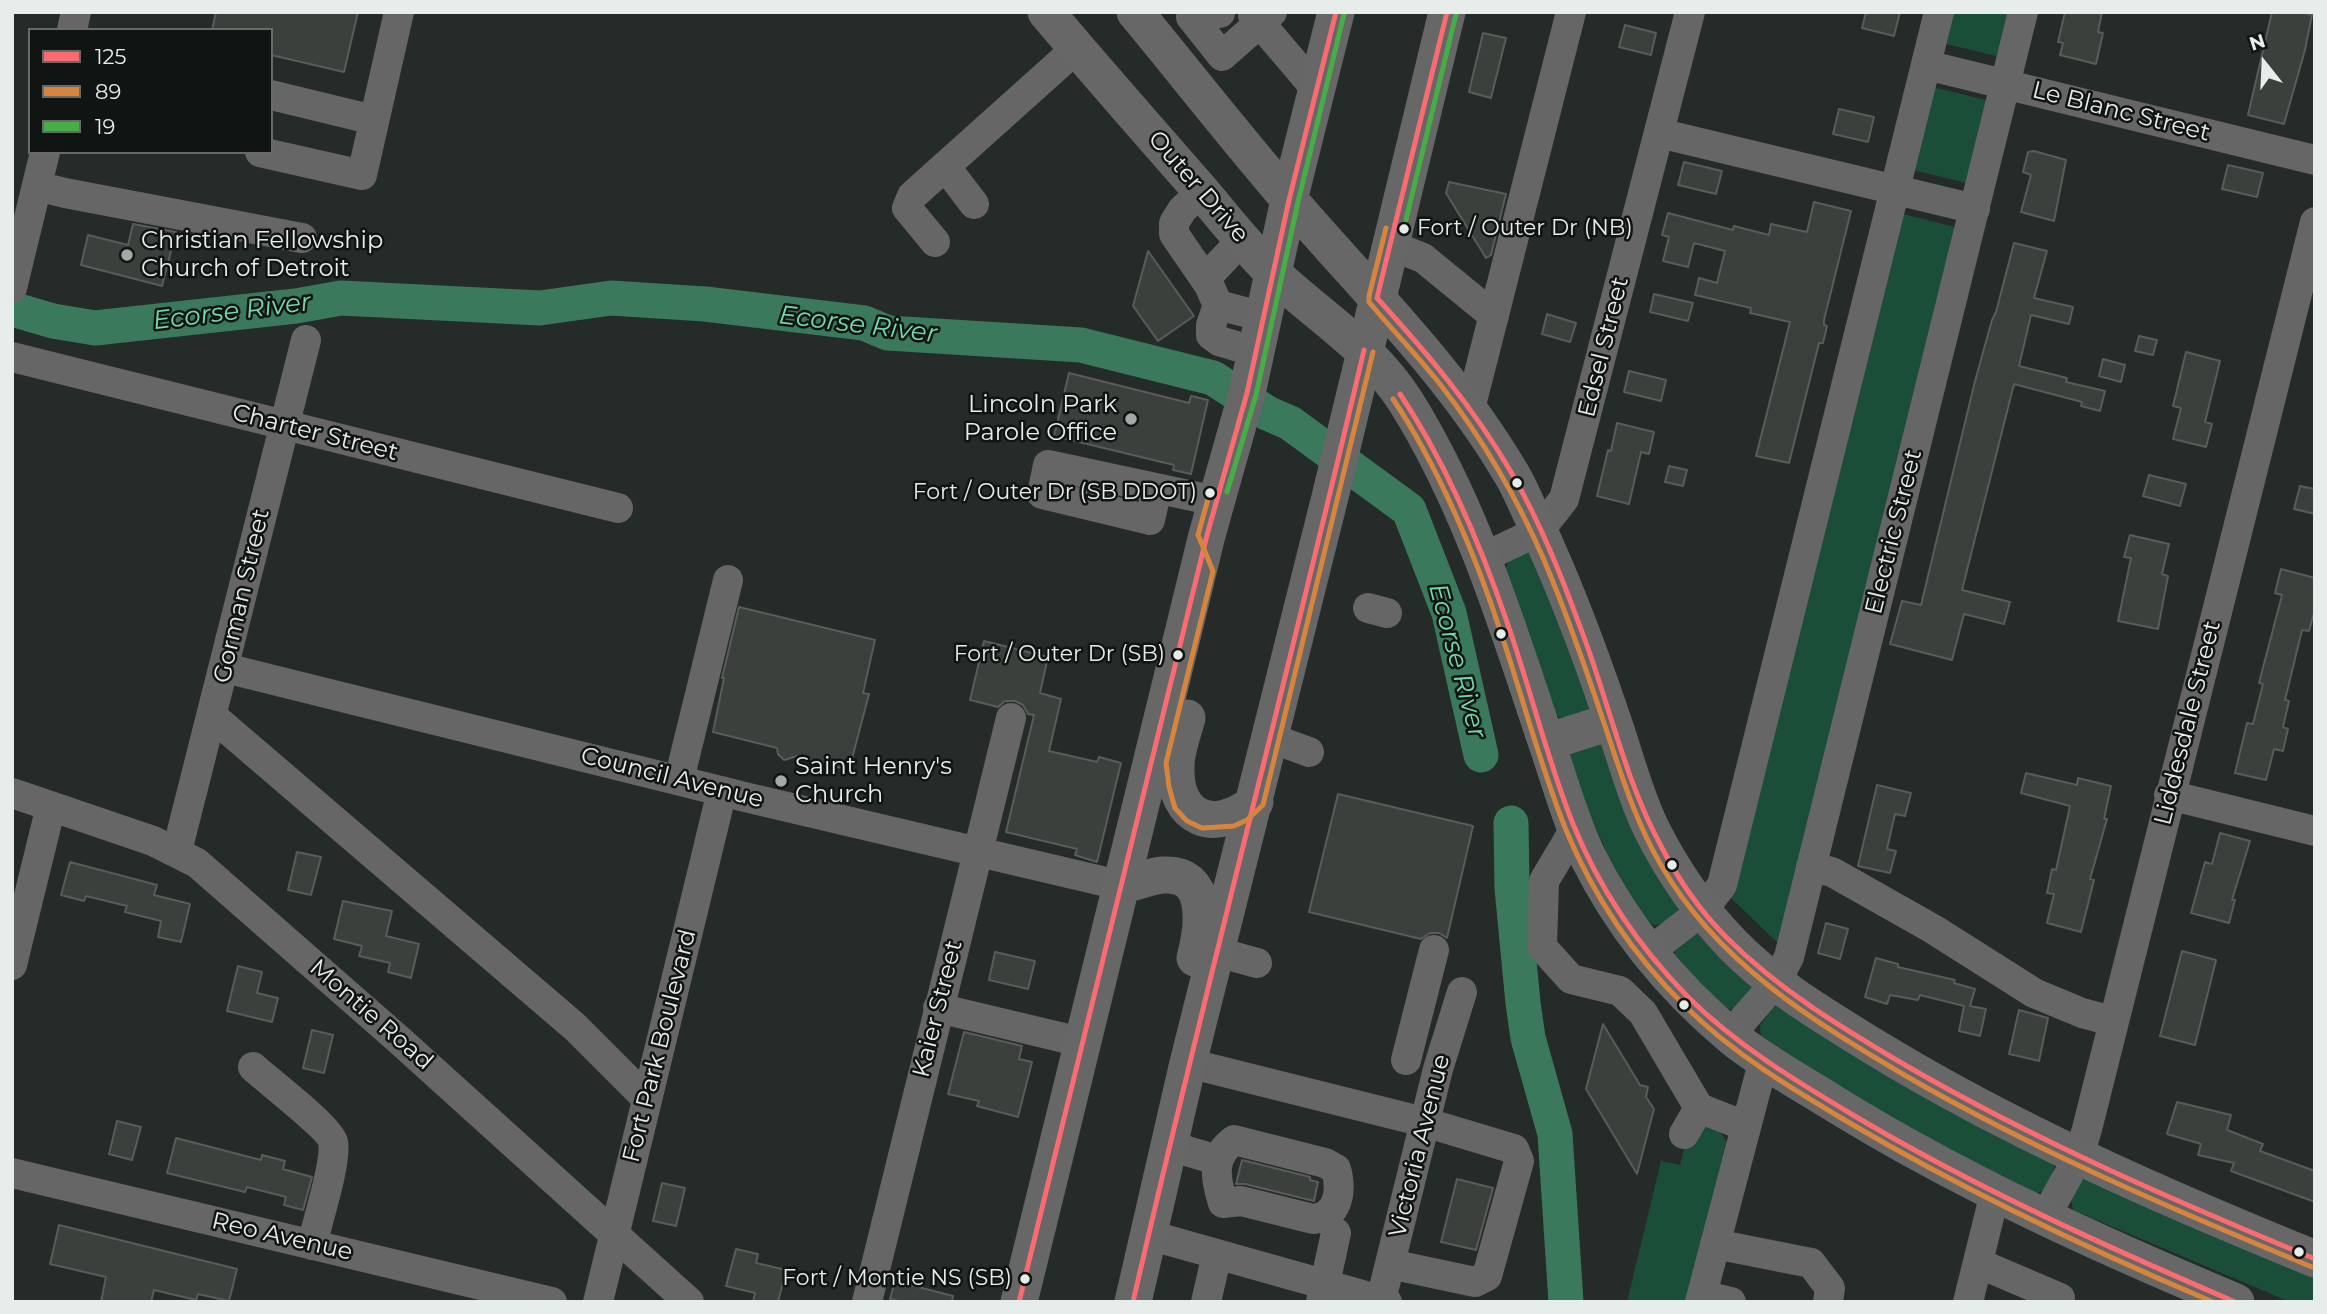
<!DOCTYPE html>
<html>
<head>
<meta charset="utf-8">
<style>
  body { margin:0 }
  #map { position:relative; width:2327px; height:1314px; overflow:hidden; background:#252b28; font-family:Montserrat,sans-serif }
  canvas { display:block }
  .frame { position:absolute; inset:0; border:14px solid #e7edea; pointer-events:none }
  .legend { position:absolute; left:28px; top:28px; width:245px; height:126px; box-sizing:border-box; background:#101412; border:2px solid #666b68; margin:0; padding:9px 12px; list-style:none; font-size:21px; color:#e7edea }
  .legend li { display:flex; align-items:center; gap:14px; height:35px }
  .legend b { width:35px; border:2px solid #666b68 }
  .north { position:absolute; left:2229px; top:28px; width:70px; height:70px; -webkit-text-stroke:5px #101412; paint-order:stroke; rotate:342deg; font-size:19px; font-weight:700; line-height:28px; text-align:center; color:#e7edea }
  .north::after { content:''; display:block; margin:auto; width:24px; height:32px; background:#e7edea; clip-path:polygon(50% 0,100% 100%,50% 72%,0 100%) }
</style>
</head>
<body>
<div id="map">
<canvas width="2327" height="1314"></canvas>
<div class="frame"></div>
<ul class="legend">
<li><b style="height:9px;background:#fa6c71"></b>125</li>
<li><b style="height:9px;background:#d7853e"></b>89</li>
<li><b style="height:9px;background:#48ad46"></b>19</li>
</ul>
<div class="north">N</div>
</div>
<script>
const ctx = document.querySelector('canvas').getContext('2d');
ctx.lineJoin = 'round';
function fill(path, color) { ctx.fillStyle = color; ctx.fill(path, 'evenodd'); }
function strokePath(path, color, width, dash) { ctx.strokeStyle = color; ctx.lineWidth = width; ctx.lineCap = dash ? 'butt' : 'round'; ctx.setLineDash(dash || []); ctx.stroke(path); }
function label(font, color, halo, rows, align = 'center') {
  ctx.font = font + ' Montserrat,sans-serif'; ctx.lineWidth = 5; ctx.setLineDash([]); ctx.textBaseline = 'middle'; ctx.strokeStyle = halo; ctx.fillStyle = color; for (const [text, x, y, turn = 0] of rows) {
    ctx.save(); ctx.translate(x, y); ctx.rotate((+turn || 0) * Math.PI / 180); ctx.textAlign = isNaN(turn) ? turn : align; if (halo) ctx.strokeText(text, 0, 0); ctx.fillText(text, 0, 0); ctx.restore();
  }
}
fill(new Path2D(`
  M1950,12H2011L2000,57L1942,43Z
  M1933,87L1990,101L1970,184L1913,170Z
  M1899,213L1959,228L1780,945L1730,897Z
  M1531,551L1592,707C1585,715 1570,717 1559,718L1555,712L1506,569L1509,559Z
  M1601,736L1681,907C1675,913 1664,926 1655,925C1638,923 1592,822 1585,804C1579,788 1574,770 1568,753Z
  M1699,932L1754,984L1752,991L1733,1010C1709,1003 1691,974 1675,956V951Z
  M1780,1004L2054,1162C2055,1174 2048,1191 2035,1194C1941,1147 1848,1095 1761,1037L1760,1025L1773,1008Z
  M1704,1126L1717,1127L1728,1144L1689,1302H1627L1661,1161L1680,1165L1687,1137Z
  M2082,1177L2315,1270V1302H2290L2073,1210L2071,1199Z`), '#1b4e38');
strokePath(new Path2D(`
  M12,309L53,321L95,328L296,306L341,298L540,308L611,298L705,304L864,323L888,333L1081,345L1213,378L1267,413L1290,423L1409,510L1449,613L1481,755
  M1511,823L1512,888L1523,1003L1528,1038L1555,1134L1566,1302`), '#3b795c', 35);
const building = new Path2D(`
  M216,12H358L344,72L271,55V30H212Z
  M1866,12H1900L1894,36L1862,28Z
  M2065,12H2102L2098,32L2103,33L2096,64L2060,55L2063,43L2058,42Z
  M2272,12H2300L2312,15L2305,50L2284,124L2248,115Z
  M1625,25L1656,33L1651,55L1619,47Z
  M1483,33L1506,38L1491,98L1469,92Z
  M1839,109L1874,117L1868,142L1833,134Z
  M2034,151L2066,160L2054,221L2021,212L2031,175L2023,172L2028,152Z
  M1684,162L1722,171L1716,194L1678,185Z
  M2228,165L2263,173L2257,197L2222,189Z
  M1449,182L1506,194L1491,255L1486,258L1446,193Z
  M1814,202L1851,211L1824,320V325L1827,326L1823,343H1819L1789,463L1756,456L1790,322L1750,313L1751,308L1695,295L1699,278L1717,283L1725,251L1694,243L1688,267L1663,261L1669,237L1662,235L1668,213L1733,230L1734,226L1769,235L1771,224L1807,232Z
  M133,224L176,232L162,286L81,265L88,235L128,245Z
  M2014,243L2047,251L2034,298L2073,307L2069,324L2031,315L2019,366L2067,378L2066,382L2105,391L2100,411L2081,406L2082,402L2014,384L1962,590L2010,602L2004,624L1964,614L1952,660L1890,644L1902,601L1921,605L1975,381L1992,320L1996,312Z
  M1148,251L1194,316L1158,341L1133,306Z
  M1654,294L1693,303L1688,321L1650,312Z
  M1547,314L1576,323L1570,342L1542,334Z
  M2139,336L2157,340L2153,355L2135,351Z
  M2186,352L2220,361L2205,422L2212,424L2206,447L2173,439L2181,408L2173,406Z
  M2103,359L2125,365L2121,382L2099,376Z
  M1629,371L1666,380L1661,401L1624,392Z
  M1069,373L1189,403L1191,396L1208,400L1191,474L1173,470L1174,465L1054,436Z
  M1617,423L1654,432L1649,454L1641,452L1629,504L1597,496L1608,450L1611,451Z
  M1669,466L1687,470L1683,486L1665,482Z
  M2149,475L2186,484L2180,506L2143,496Z
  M2300,486L2315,489V514L2294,509Z
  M2130,535L2169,544L2162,574L2168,576L2158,629L2118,621L2131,558L2124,557Z
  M2281,569L2315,578V609L2309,631L2302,630L2285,700L2289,701L2283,727L2288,729L2283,751L2274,749L2266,780L2235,773L2247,723L2253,724L2263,684L2259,683L2282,595L2275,593Z
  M739,607L875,640L863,693L869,694L849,770L797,756L784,760L778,754L777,748L713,732L724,678H722Z
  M984,641L1048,657L1040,693L1061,699L1049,751L1097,762L1099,757L1121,763L1097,862L1075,855L1077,849L1006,832L1034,715L1028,714L1023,705L1015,701H1005L998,707L970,700Z
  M2026,773L2077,785L2078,778L2111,786L2104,819H2107L2090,879L2094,880L2081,932L2047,923L2054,894L2047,893L2052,869L2056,870L2070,806L2021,793Z
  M1877,785L1911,793L1905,816L1895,814L1887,849L1896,851L1890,873L1858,866Z
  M1338,794L1473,826L1447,938L1439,933H1430L1421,939L1309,912Z
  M2220,833L2250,841L2232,900H2235L2229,923L2191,913L2205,862L2212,864Z
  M297,852L321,857L311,895L288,890Z
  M70,862L157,885L154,895L190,904L181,942L158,937L161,921L125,912L127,906L86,896L84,901L61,895Z
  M343,901L392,911L386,936L419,944L411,978L388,972L390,963L359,956L362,946L334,939Z
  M1826,923L1848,929L1840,959L1818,953Z
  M2182,951L2216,960L2195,1045L2160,1036Z
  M995,952L1035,961L1028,989L989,980Z
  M1876,958L1898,964V967L1955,980L1954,983L1975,989L1970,1006L1986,1009L1980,1036L1959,1031L1964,1006L1920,995L1918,1000L1890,995L1887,1004L1865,997Z
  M238,966L262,972L257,993L278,998L272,1022L227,1011Z
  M2019,1010L2048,1018L2039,1061L2009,1054Z
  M1603,1024L1640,1085L1648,1087L1646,1097L1654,1109L1637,1174L1586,1089Z
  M312,1030L333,1035L324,1073L303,1068Z
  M964,1032L1022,1046L1019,1059L1032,1062L1018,1117L977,1106L979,1101L948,1094Z
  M2177,1102L2231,1115L2227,1130L2263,1144L2260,1151L2315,1171V1202L2231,1171L2234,1163L2198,1155L2201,1144L2167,1134Z
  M117,1121L141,1127L132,1160L109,1154Z
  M176,1138L261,1160L262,1155L285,1161L283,1169L312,1177L303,1210L284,1205L286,1197L247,1187L245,1192L167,1173Z
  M1242,1160L1310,1177V1180L1318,1182L1314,1201L1245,1184H1236Z
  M1457,1179L1493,1188L1476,1250L1441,1242Z
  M662,1183L685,1188L676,1226L653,1221Z
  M59,1225L237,1269L229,1301L198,1294L196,1300L154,1290L151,1302H101L106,1277L50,1264Z
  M736,1249L758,1254L756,1263L786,1270L778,1302H753L755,1293L726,1286Z
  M895,1281L953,1296L952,1302H903L890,1299Z`);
fill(building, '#3b403d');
strokePath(building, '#585c5a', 2);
strokePath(new Path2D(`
  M1219,12L1220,13
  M1253,15L1317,90
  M1191,17L1222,56L1272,12
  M72,30L76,12
  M1926,65L2315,160
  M271,95L374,120
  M1659,133L1975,209
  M260,152L362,175L399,12
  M945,166L974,204
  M37,186L65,193L302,238
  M1202,191L1182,210L1174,223V234L1209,285L1218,305
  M935,242L907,208L912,196L1077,48
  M1390,245L1423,258L1494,316
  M1205,279L1243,239
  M12,288L45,152
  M1256,352L1219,341L1211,335V325L1218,305L1264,317
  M12,357L618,508
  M1470,409L1571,12
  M1157,489L1150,520L1042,494L1048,465L1216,501
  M1482,558L1539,531L1564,499L1690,12
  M1368,608L1387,613
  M225,668L749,798L1119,885
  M212,716L575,1027L647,1099
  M1271,738L1309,752
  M679,780L728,580
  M12,793L153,841L197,863L398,1039L689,1302
  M2169,795L2315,831
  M1576,827L1544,881L1542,947L1571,979L1620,991L1643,1013L1699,1108L1745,1126
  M177,851C221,681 262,510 306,340
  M1811,867L1832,872L1933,929L2034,993L2082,1013L2112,1021
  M1217,952L1257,963
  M1649,952L1703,910L1722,885L1939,12
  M12,965L51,806
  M938,1008L1081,1042
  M1730,1035L1776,982L1789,957L2023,12
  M1406,1060L1434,950
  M1188,1063L1424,1122L1514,1149L1519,1161L1487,1276L1475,1282L1390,1264
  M253,1067C267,1080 330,1128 333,1142C337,1162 317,1222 312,1245
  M1684,1134L1699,1108
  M1234,1140L1325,1163L1336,1169C1342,1190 1339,1217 1313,1219L1241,1201L1223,1203C1215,1177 1211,1157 1234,1140Z
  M1170,1146L1217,1160
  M12,1173L552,1302
  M2045,1217L2079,1156L2087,1129L2315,222
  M1149,1235L1387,1302
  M1715,1244L1811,1263L1830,1288L1828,1302
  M1978,1263L2060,1298
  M1702,1295L1731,1302
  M1381,1300L1438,1069L1462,992
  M598,1302L722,791
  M867,1302L1011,718
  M1206,1302L1217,1254
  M1321,1302L1336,1233
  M1700,1302L1764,1059
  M1968,1302L1995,1193`), '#666', 30);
strokePath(new Path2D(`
  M1046,12C1095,70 1146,128 1196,185C1222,215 1247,248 1275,275C1320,317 1373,349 1406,402C1471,506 1507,625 1546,741C1559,778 1569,817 1586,853C1621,925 1672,987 1733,1038C1764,1063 1800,1082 1833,1103C1961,1182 2098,1244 2236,1302
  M1135,12C1192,81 1247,152 1307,220C1378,301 1454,377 1509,470C1519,485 1525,502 1533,518C1564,583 1589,650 1612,718C1625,755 1634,793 1651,828C1672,870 1700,911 1733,945C1773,986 1823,1015 1871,1045C2011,1131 2163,1197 2315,1259
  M1187,718C1183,733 1176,751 1176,766C1174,820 1215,835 1255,802
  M1547,742L1613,721
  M1119,885C1134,884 1148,876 1163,875C1211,872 1203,928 1195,958
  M1019,1302L1207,535L1247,393L1289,200L1336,12
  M1133,1302L1188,1063L1330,497L1447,12`), '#666766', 37);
strokePath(new Path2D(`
  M1447,12L1377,298C1426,352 1474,408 1511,472C1542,525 1564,583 1585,640C1610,708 1626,782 1661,846C1678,879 1700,911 1727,938C1779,990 1842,1028 1905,1065C2036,1141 2175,1201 2315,1259
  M1400,394C1447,464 1481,546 1508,625C1531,691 1547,759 1573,824C1599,888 1640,948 1688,997C1736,1045 1796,1081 1853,1115C1976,1188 2105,1246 2235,1302
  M1019,1302L1207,535L1247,393L1289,200L1336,12
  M1133,1302C1206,984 1290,668 1364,350`), '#fa6c71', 5);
strokePath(new Path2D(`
  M1386,228L1369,296V302C1393,331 1420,358 1443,388C1484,441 1517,498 1544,560C1566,612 1585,666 1603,720C1620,770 1634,819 1661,865C1717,962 1812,1021 1906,1076C2036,1151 2174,1210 2312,1267
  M1393,399C1438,466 1476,556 1501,633C1523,698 1540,766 1566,830C1593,895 1634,956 1685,1006C1732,1053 1791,1088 1848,1122C1965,1191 2088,1249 2213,1302
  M1211,488L1198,535L1213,571L1166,763L1169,787L1175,808L1187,821L1202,828L1234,826L1247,820L1263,805L1373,352`), '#d7853e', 5);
strokePath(new Path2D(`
  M1403,232L1456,14
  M1227,492L1256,395L1298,202L1344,14`), '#48ad46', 5);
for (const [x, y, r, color] of [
  [1404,229,6,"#e7edea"],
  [127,255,7,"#a3a9a6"],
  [1131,419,7,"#a3a9a6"],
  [1517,483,6,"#e7edea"],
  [1210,493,6,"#e7edea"],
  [1501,634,6,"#e7edea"],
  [1178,655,6,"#e7edea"],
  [781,781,7,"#a3a9a6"],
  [1672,865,6,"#e7edea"],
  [1684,1005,6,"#e7edea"],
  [2299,1252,6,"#e7edea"],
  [1025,1279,6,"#e7edea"]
]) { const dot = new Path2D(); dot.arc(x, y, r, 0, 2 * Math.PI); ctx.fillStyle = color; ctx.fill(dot); strokePath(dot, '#101412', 2.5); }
label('22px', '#e7edea', '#101412', [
  ["Fort / Outer Dr (NB)",1417,229,"left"],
  ["Fort / Outer Dr (SB DDOT)",1197,493],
  ["Fort / Outer Dr (SB)",1165,655],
  ["Fort / Montie NS (SB)",1012,1279]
], 'right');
label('24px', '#e7edea', '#101412', [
  ["Le Blanc Street",2121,112,14],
  ["Outer Drive",1198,187,49],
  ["Edsel Street",1604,347,-76],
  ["Charter Street",315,433,14],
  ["Electric Street",1894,532,-76],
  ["Gorman Street",242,596,-77],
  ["Liddesdale Street",2188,723,-76],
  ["Council Avenue",672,778,14],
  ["Kaier Street",938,1009,-76],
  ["Montie Road",371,1015,41],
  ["Fort Park Boulevard",660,1046,-76],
  ["Victoria Avenue",1420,1146,-76],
  ["Reo Avenue",282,1237,13]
]);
label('24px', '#e7edea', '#101412', [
  ["Christian Fellowship",141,241],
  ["Church of Detroit",141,269],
  ["Lincoln Park",1117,405,"right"],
  ["Parole Office",1117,433,"right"],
  ["Saint Henry's",795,767],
  ["Church",795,795]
], 'left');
label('italic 26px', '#76d9a9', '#101412', [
  ["Ecorse River",232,312,-7],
  ["Ecorse River",858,325,7],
  ["Ecorse River",1457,661,75]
]);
</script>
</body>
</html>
